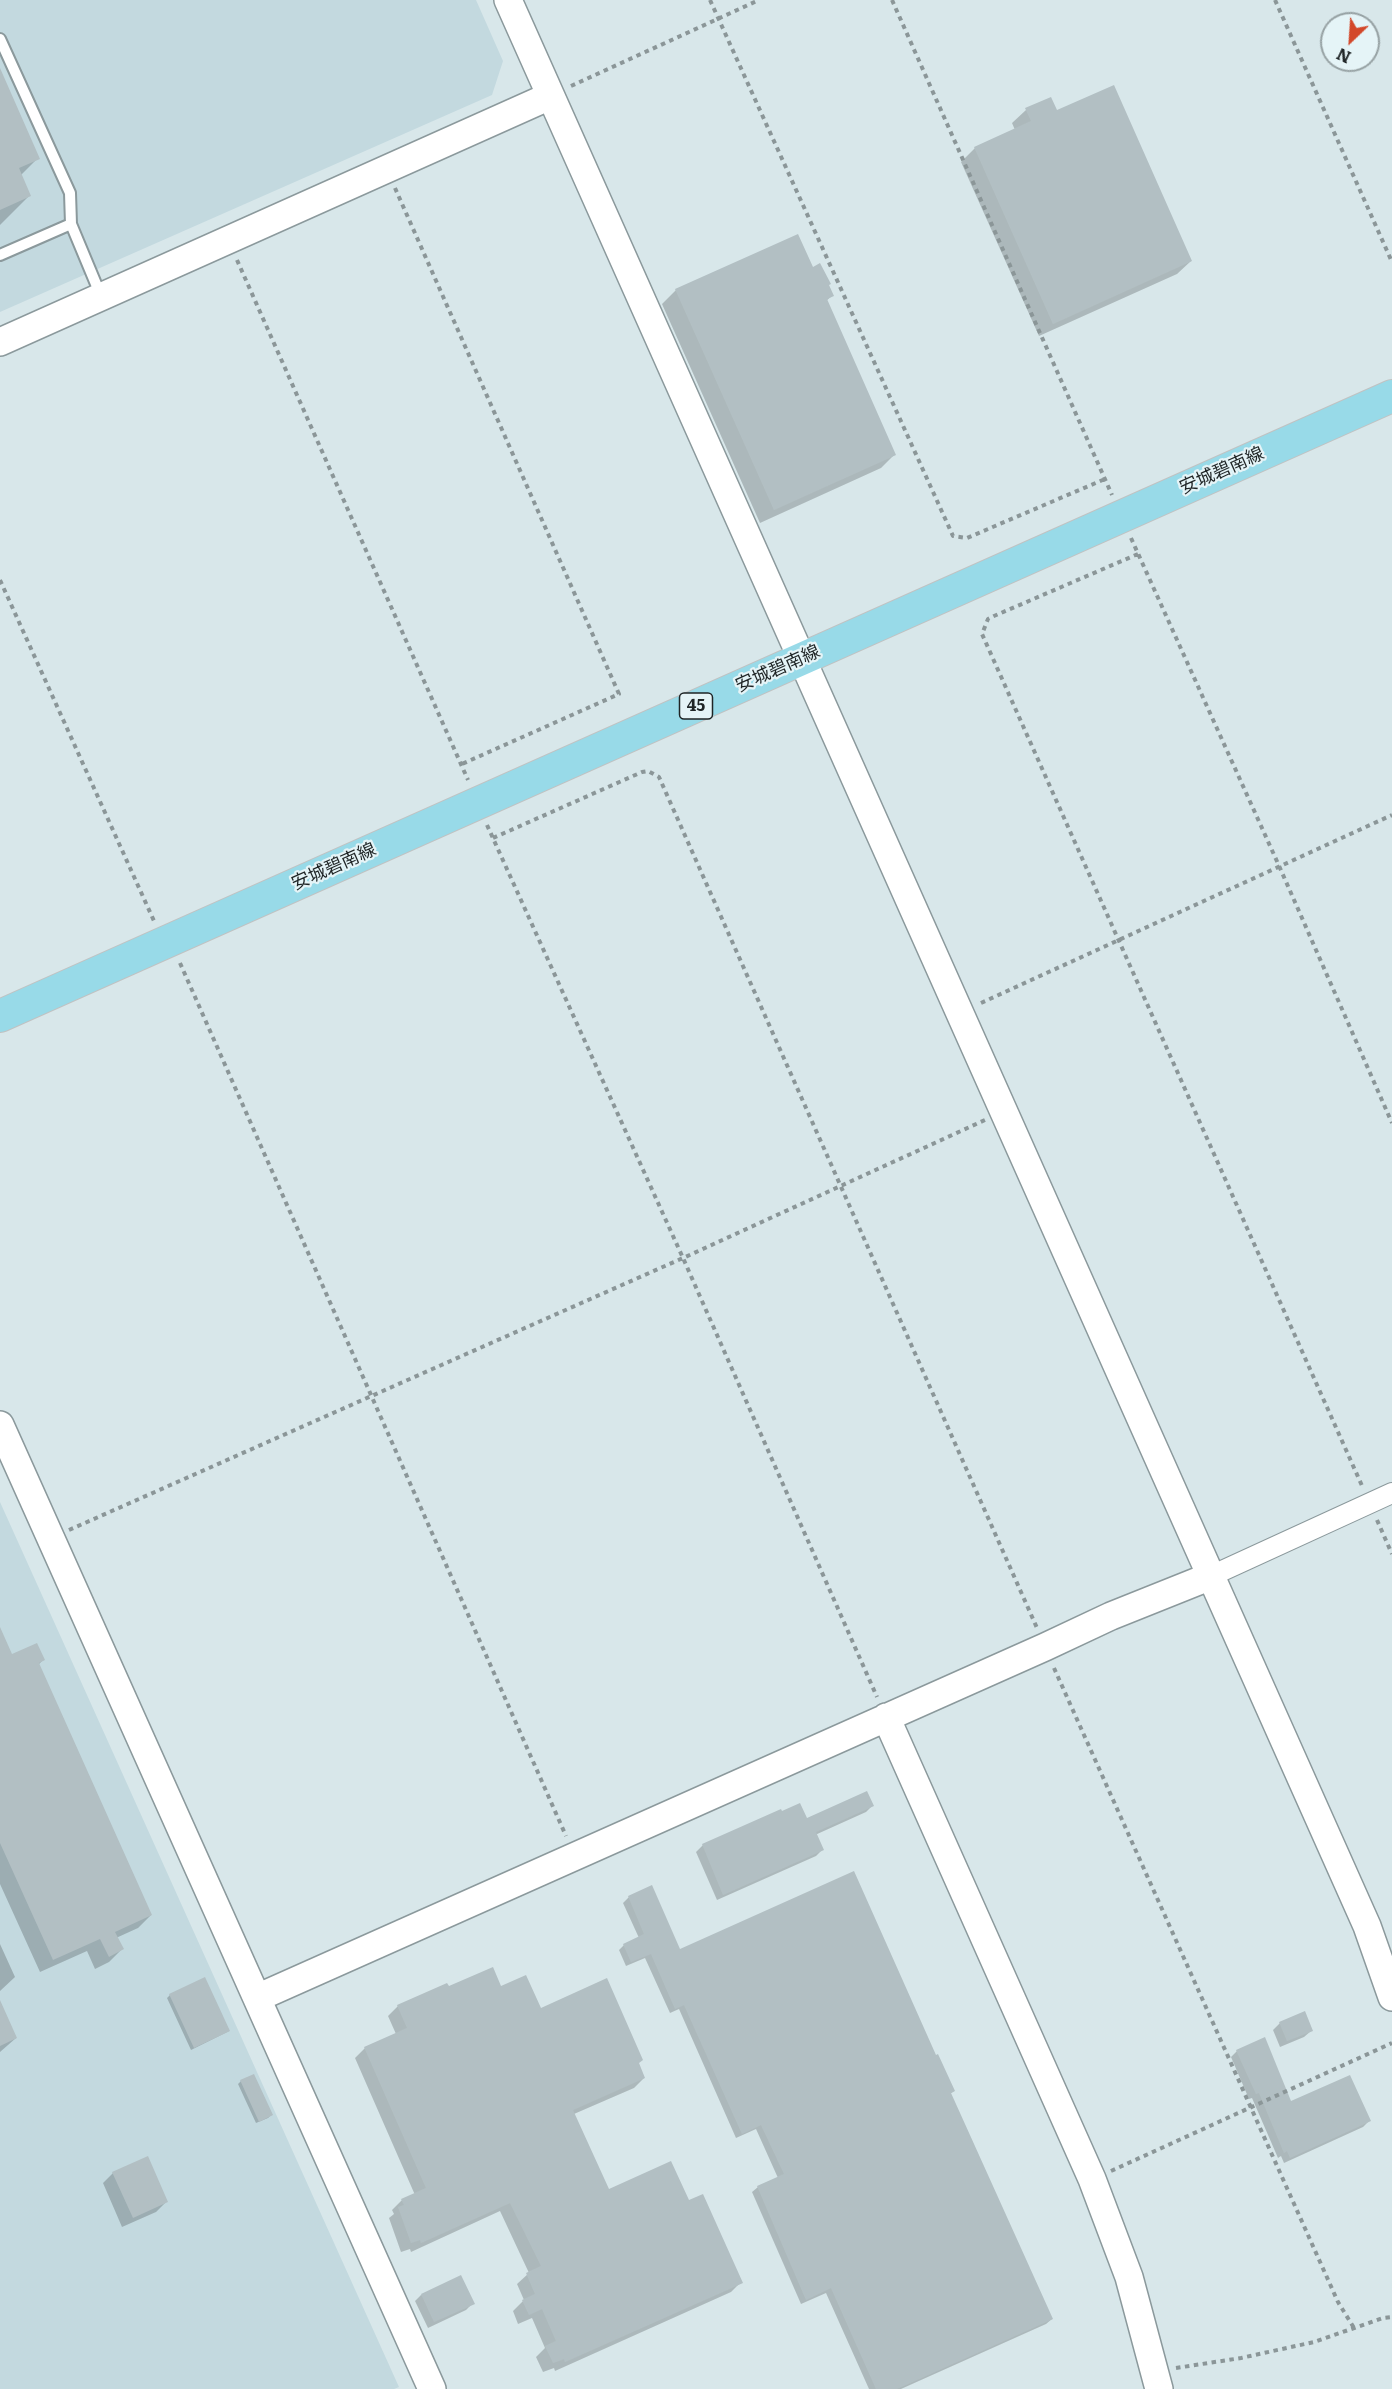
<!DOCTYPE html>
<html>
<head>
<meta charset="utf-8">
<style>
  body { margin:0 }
  #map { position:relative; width:1392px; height:2389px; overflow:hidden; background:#d8e7ea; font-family:Literata,serif }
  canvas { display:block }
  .north { position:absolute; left:1320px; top:12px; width:60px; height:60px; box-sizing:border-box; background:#e5f4f7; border:2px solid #96a1a3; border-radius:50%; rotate:205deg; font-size:16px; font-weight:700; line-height:24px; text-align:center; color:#1f2526 }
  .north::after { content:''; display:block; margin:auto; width:21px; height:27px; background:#d3482a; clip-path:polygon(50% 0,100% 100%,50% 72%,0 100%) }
</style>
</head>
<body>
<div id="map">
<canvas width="1392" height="2389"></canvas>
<div class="north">N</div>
</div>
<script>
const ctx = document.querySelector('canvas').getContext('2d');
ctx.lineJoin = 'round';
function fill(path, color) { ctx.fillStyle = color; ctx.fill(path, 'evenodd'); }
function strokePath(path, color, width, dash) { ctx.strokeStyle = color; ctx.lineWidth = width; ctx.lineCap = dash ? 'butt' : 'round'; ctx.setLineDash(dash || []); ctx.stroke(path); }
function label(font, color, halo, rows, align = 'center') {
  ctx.font = font + ' Literata,"Noto Sans JP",serif'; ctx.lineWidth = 4.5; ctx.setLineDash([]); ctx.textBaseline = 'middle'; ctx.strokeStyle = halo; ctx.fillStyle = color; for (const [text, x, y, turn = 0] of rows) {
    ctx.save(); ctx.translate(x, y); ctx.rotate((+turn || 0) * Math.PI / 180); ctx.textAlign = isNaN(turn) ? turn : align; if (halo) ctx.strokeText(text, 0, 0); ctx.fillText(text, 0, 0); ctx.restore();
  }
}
fill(new Path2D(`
  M0,0H476L503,61L492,95L0,312Z
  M0,1502L399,2387L394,2389H0Z`), '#c3d9df');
fill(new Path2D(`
  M0,77L38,158L20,176L29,196L0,225Z
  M1026,110L1056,112L1191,261L1177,274L1039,336L961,162L975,148L1015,130L1012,123Z
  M812,269L827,286L832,296L826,301L894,455L881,468L760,523L662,304L676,290Z
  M0,1630L11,1656L43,1660L38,1665L151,1915L138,1928L116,1938L122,1949L109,1962L95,1969L87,1951L40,1972L0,1884Z
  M872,1806L866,1812L815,1835L822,1850L816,1856L717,1900L696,1852L703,1845Z
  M651,1887L680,1951L935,2057L954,2091L950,2094L1052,2319L1046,2324L901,2389H869L826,2293L801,2304L752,2192L758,2187L778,2178L756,2129L736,2138L679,2009L670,2013L645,1958L626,1966L619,1950L624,1945L639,1938L623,1903L629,1897Z
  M0,1944L15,1977L0,1991Z
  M447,1985L448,1988H500L638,2064L644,2078L634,2088L574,2114L608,2191L688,2202L741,2282L731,2292L555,2371L554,2368L543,2372L536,2357L545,2348L532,2318L518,2324L513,2311L524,2300L517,2284L529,2273L500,2211L411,2252L410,2249L401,2252L389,2218L394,2214L392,2210L402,2200L415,2195L355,2058L365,2048L396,2034L388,2016L398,2006Z
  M170,1995L229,2031L191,2050L167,1998Z
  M0,2004L16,2038L0,2052Z
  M1280,2023L1311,2031L1304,2037L1280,2047L1273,2030Z
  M1237,2051L1290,2103L1369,2121L1363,2127L1284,2163L1281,2156L1278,2158L1252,2098L1249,2099L1231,2057Z
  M241,2081L271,2115L268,2118L256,2123L238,2084Z
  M113,2173L167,2201L156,2212L122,2227L103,2183Z
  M421,2295L473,2303L466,2310L428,2328L415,2301Z`), '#0003');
fill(new Path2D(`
  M0,68L40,159L19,168L31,196L0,210Z
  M1114,85L1192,261L1053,324L974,147L1031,121L1025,108L1051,97L1057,110Z
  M798,234L813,267L820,263L831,284L829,285L834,296L827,299L896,455L774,510L675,289Z
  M0,1627L12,1654L37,1643L45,1660L39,1663L152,1915L115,1932L124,1949L109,1957L100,1939L53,1960L0,1843Z
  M867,1791L874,1806L816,1832L824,1850L723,1895L702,1844L781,1809L782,1811L800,1803L807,1818Z
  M854,1871L936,2055L938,2054L955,2091L951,2093L1053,2319L897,2389H876L831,2288L806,2300L757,2186L784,2174L761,2125L742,2134L684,2005L675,2009L651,1954L631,1962L623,1944L644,1934L628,1896L652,1885L680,1949Z
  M493,1967L501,1986L526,1975L541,2008L607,1978L643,2060L639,2063L645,2078L573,2110L609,2189L671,2161L689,2200L703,2194L743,2283L565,2362L564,2359L553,2363L545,2346L556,2341L542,2309L529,2315L522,2300L535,2294L526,2273L541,2266L510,2203L421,2243L420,2240L411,2243L398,2207L404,2205L401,2199L426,2188L364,2047L407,2028L397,2005L447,1983L449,1986Z
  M205,1977L230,2031L194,2048L169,1994Z
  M0,2000L17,2038L0,2046Z
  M1305,2011L1313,2031L1287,2041L1279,2022Z
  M1265,2037L1291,2101L1350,2075L1371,2121L1290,2158L1287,2151L1284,2153L1259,2093L1256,2094L1236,2050Z
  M254,2074L273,2115L259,2122L240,2080Z
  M148,2156L168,2202L133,2218L112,2172Z
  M461,2275L475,2304L434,2322L421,2294Z`), '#b2bfc3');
const lane = new Path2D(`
  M0,39L70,193L71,224L101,296
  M0,255L71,224`);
const street = new Path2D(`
  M1211,1576L1392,1493`);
const secondary = new Path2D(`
  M508,0L1367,1926L1392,1997
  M0,342L550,96
  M0,1425L432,2389
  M886,1717L1092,2179L1129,2277L1159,2389
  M257,1998L1045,1647L1111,1616L1211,1576`);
const primary = new Path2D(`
  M0,1016L1392,396`);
strokePath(lane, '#8b999c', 14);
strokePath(street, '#8b999c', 22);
strokePath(secondary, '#8b999c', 30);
strokePath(primary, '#c0c2c2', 34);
strokePath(new Path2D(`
  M710,0L953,536L967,538L1105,479
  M892,0L1112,495
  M1275,0L1392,262
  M571,86L759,0
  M395,188L619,694L462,764
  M237,260L468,780
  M1131,538L1280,868L1392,1123
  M1138,554L994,616L988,619L982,634L1363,1488
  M0,580L154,921
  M487,825L683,1258L877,1697
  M493,838L642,772L648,771L659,777L1037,1628
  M180,963L566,1836
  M981,1003L1392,815
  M1377,1520L1392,1554
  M69,1530L683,1258L985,1120
  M1054,1668L1338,2302L1354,2328
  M1111,2171L1392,2043
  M1176,2368L1241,2358L1314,2342L1383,2318L1392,2317`), '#8b9698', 4, [4.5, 4.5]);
strokePath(lane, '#fff', 10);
strokePath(street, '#fff', 20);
strokePath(secondary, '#fff', 27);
strokePath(primary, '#98dae8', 32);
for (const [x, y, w] of [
  [696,706,33]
]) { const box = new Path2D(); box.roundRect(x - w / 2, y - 13, w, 26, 4.5); ctx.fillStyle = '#e5f4f7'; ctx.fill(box); strokePath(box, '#1f2526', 1.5); }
label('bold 16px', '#1f2526', null, [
  ["45",696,706]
]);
label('18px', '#1f2526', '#e5f4f7', [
  ["安城碧南線",1222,471,-24],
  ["安城碧南線",778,669,-24],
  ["安城碧南線",334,867,-24]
]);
</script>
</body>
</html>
